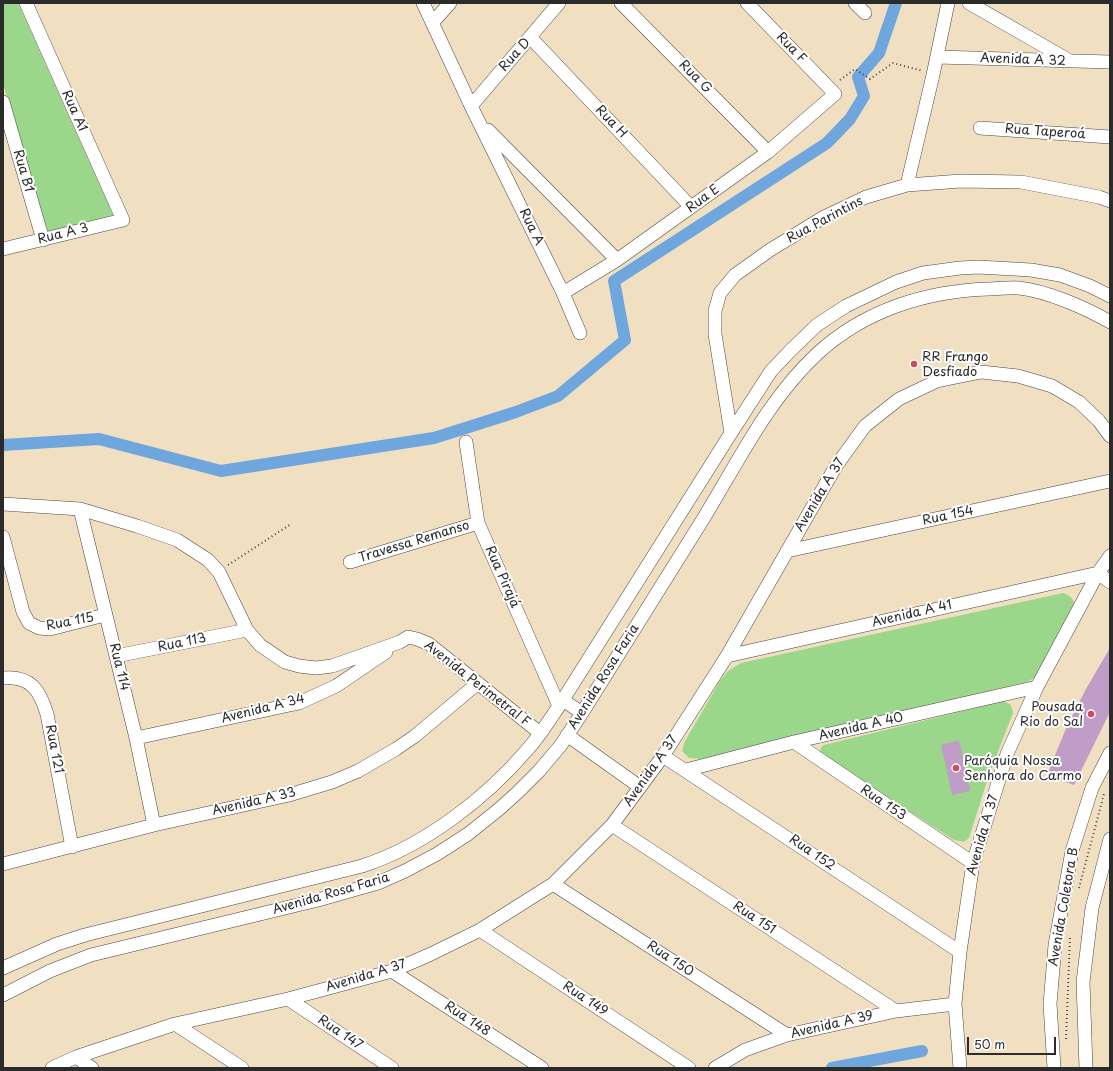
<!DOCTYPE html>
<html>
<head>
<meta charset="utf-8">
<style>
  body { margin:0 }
  #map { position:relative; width:1113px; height:1071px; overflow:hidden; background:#f0e0c1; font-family:"Playpen Sans",sans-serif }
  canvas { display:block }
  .frame { position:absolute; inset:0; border:4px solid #2b2b2b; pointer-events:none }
  .scale { position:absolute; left:967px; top:1037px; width:89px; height:18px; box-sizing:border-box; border:2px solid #2b2b2b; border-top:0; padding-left:5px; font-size:12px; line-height:14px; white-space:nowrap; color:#2b2b2b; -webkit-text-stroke:3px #fff; paint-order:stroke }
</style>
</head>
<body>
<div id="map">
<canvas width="1113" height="1071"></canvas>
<div class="frame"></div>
<div class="scale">50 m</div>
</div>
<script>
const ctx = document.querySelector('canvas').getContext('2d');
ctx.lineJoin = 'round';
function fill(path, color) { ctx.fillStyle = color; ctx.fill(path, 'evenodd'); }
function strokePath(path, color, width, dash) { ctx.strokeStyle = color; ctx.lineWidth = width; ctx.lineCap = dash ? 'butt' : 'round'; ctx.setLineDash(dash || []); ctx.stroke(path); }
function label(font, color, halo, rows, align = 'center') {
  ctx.font = font + ' "Playpen Sans",sans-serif'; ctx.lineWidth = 4; ctx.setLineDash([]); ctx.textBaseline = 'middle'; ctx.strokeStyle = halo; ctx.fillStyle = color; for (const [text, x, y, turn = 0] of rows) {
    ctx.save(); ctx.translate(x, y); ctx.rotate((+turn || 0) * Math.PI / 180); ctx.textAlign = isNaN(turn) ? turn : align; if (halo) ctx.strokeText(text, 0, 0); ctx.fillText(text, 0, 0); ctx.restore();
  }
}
fill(new Path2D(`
  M3,3H18L113,215L48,232L3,84Z
  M1063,593C1071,596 1074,599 1075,608L1034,678L1027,682L770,742L701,759L689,758L682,751L685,741L720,681L728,671L741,663Z
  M1004,701L1011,705L1013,713L989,775L970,835L969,838L964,842L954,840L821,754C820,750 820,747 824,745Z`), '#9bd78b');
strokePath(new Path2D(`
  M3,445L99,439L221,471L434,438L516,412L558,396L625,340L614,281L827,143L850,119L864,96L858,77L879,53L896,3
  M832,1068L922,1051`), '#6ea6dd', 12);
fill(new Path2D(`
  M1110,648V712L1074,785L1047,775L1067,726L1086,689Z
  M959,740L970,791L952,795L941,745Z`), '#bf9dc6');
const minor = new Path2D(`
  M423,3L471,106L563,293L580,333
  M621,3L768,152
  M855,3L865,13
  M969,3L1070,61
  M433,22L450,3
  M530,37L691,207
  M937,57L1110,62
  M3,102L43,240
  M471,106L559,3
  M980,128L1110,137
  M488,130L617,260
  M907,185L933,75L948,3
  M3,249L123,220L26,3
  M563,293L617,260L768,152L835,94L747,3
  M731,433L715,334V311L720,293L735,275L770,250L824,217L866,197L907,185L961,181L1021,182L1099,197L1110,201
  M466,442L478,523L559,706
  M3,504L80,509L137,526L177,540L208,560L219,572L247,630L260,645L285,662L299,666L316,668L332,666L400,642L408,637L417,639L429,644L540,733
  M80,509L136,738L154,825
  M3,537L23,612L29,623L39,628L50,629L105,615
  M787,551L1110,481
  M350,562L478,523
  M116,656L247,630
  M727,656L1098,573L1110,582
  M3,678C31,675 40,691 47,714L72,847
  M563,700L582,713
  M567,735L640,787
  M136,738L299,703L336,686L386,652
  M794,742L973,863
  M663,756L960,952
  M686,770L794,742L1037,687
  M612,825L896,1011
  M3,864L154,825L289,795L332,782L358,771L396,749L415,736L478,683
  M553,884L787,1035
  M480,930L689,1068
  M3,968L57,944L85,935L362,866C424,846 485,799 527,750C539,737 549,721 559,706L731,433L771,371L790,351L817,325L846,306L896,282L923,273L960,268L978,267L1031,270L1060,275L1090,286L1110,296
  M392,971L542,1068
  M3,995L50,971L91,955L318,900L378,883L405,871L437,854L468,834L498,810L517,793L539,771L561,745L582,713C623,647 664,582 705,516C739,460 769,398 818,353C865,310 926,291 989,289C999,289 1010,287 1019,288C1047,291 1086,308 1110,322
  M288,999L392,1068
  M175,1024L242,1068
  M76,1057L92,1068
  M52,1068L76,1057L175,1024L288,999L392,971L431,954L480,930L553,884L612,825L663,756L727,656L836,466L865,426L899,399L937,381L981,372L1018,376L1052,386L1079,402L1099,421L1110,436
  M715,1068L745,1050L787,1035L896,1011L955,1004
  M960,1068L955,1004L960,952L973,863L1007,754L1037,687L1098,573L1110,556
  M1054,1068L1050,1004L1055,945L1072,851L1092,788L1110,753
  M1086,1068L1083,982L1092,908L1110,839`);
strokePath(minor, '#494642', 14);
strokePath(new Path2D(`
  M840,80L855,69L870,79L893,63L923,71
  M228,565L291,524
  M1079,888L1104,794
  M1066,1039L1070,937`), '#494642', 2, [1, 3]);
strokePath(minor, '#fff', 13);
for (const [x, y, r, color] of [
  [914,364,4,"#d1495b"],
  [1091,714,4,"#d1495b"],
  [956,768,4,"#d1495b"]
]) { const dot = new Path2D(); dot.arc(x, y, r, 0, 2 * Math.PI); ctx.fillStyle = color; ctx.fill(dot); strokePath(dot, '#fff', 1.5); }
label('13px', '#2b2b2b', '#fff', [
  ["Rua F",791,48,46],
  ["Rua D",515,55,-49],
  ["Avenida A 32",1023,60,2],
  ["Rua G",695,77,45],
  ["Rua A1",74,111,66],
  ["Rua H",611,122,46],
  ["Rua Taperoá",1045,132,4],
  ["Rua B1",23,171,74],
  ["Rua E",703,199,-36],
  ["Rua Parintins",825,220,-28],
  ["Rua A",531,227,64],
  ["Rua A 3",63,234,-14],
  ["Avenida A 37",820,495,-59],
  ["Rua 154",948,516,-12],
  ["Travessa Remanso",414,542,-17],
  ["Rua Pirajá",502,577,66],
  ["Avenida A 41",912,614,-13],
  ["Rua 115",70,622,-11],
  ["Rua 113",182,643,-12],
  ["Rua 114",119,667,76],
  ["Avenida Rosa Faria",604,677,-58],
  ["Avenida Perimetral F",477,684,38],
  ["Avenida A 34",263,709,-14],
  ["Avenida A 40",861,727,-13],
  ["Rua 121",54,749,79],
  ["Avenida A 37",651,771,-55],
  ["Avenida A 33",254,802,-13],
  ["Rua 153",883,803,34],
  ["Avenida A 37",983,835,-74],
  ["Rua 152",812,853,34],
  ["Avenida Rosa Faria",331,894,-16],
  ["Avenida Coletora B",1064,907,-80],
  ["Rua 151",754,918,33],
  ["Rua 150",670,959,33],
  ["Avenida A 37",366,976,-17],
  ["Rua 149",585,999,33],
  ["Rua 148",467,1019,33],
  ["Avenida A 39",832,1025,-13],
  ["Rua 147",340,1033,34]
]);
label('13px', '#2b2b2b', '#fff', [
  ["RR Frango",922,357],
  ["Desfiado",922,372],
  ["Pousada",1083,707,"right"],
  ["Rio do Sal",1083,722,"right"],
  ["Paróquia Nossa",964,761],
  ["Senhora do Carmo",964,776]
], 'left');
</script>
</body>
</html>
